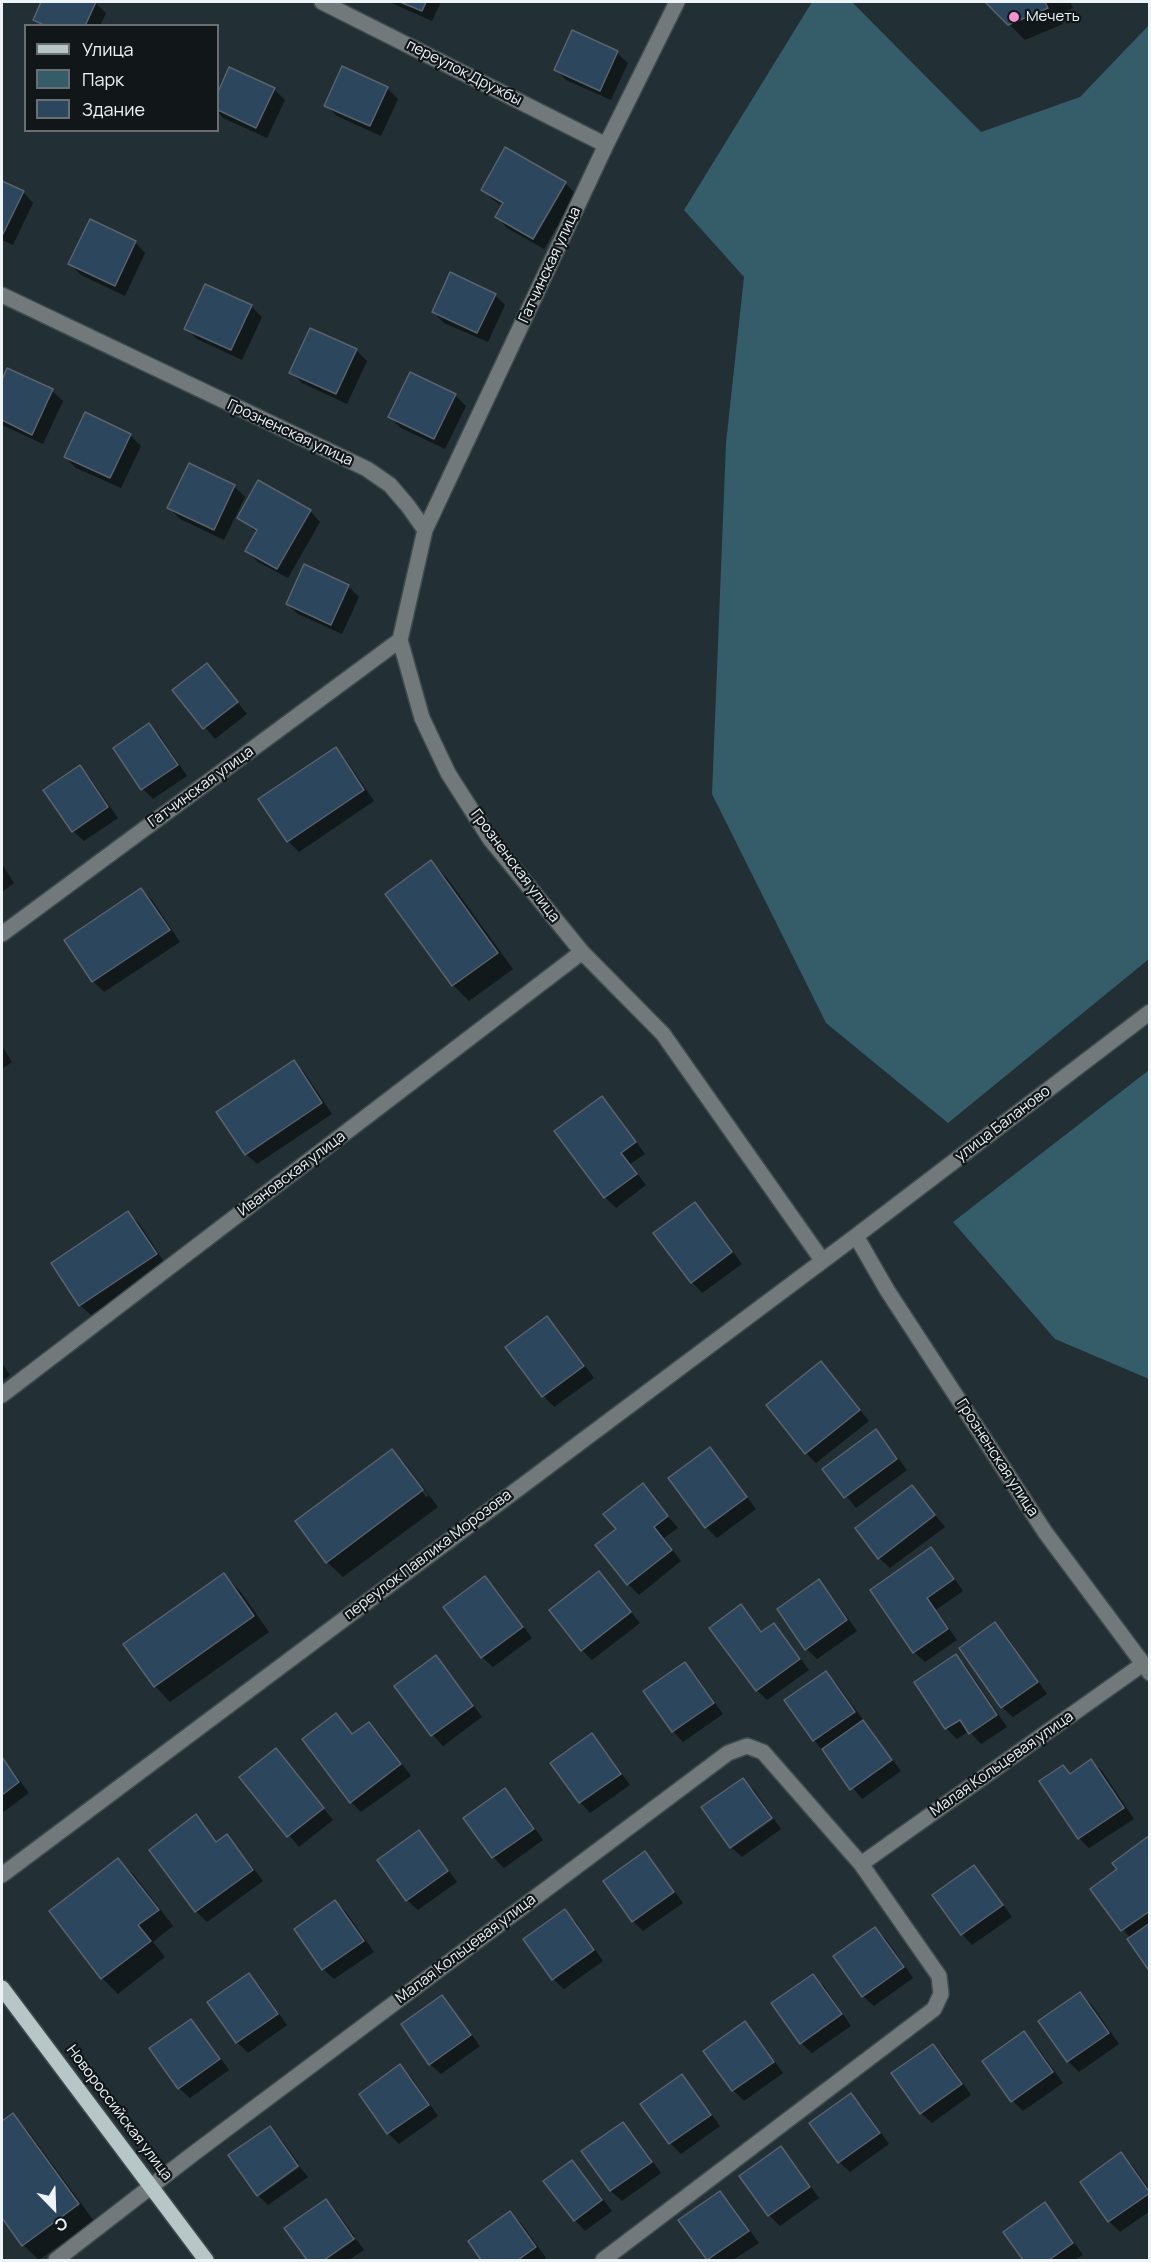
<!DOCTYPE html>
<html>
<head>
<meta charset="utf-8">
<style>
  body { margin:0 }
  #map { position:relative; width:1151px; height:2262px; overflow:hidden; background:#222f34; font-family:Manrope,sans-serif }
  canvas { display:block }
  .frame { position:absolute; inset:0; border:3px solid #ecf4f7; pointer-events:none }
  .legend { position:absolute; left:24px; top:24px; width:195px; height:108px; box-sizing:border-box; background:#111619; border:2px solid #696f72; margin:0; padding:8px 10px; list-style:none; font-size:18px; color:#ecf4f7 }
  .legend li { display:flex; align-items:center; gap:12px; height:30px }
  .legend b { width:30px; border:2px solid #696f72 }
  .north { position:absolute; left:24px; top:2178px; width:60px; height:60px; -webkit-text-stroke:4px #111619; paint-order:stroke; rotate:157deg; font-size:16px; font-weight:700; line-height:24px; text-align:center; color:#ecf4f7 }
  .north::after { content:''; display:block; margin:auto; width:21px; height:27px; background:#ecf4f7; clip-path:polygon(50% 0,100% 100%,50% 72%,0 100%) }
</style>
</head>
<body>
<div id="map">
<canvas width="1151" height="2262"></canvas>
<div class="frame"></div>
<ul class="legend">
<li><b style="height:8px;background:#b7c6c6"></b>Улица</li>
<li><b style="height:16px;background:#355c69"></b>Парк</li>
<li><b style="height:16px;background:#2c465e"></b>Здание</li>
</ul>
<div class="north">С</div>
</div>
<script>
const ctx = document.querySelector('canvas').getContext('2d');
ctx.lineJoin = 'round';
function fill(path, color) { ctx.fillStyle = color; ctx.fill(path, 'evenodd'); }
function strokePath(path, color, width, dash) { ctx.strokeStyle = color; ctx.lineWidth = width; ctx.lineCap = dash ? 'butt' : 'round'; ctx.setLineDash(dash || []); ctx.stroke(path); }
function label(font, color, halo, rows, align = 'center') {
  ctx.font = font + ' Manrope,sans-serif'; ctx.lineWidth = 4.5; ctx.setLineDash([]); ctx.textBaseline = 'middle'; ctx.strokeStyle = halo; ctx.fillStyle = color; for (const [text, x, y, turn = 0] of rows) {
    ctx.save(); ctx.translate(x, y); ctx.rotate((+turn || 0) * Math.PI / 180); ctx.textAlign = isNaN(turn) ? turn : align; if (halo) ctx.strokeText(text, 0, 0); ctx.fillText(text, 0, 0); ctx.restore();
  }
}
fill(new Path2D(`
  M812,2H852L981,132L1080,97L1149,25V959L948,1123L826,1023L712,794L726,443L744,277L684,210Z
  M1149,1070V1379L1055,1339L953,1222Z`), '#355c69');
fill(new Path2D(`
  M42,2H94L106,13L100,26H41L34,19Z
  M389,2H441L432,21Z
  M987,2H1070L1073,8L1058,14L1063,24L1025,40Z
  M617,53L628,63L611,100L566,80L556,70Z
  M230,69L274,89L285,100L267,138L223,118L218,112V96Z
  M387,88L398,99L381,136L337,116L326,105Z
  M2,182L23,192L33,203L13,245L2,240Z
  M565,183L576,194L544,249L507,228L497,217L503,206L493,200L483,189Z
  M135,242L145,253L125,296L81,275L70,264Z
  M495,295L505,305L488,342L444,323L433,312Z
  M251,306L262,317L242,360L197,339L186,328Z
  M356,350L367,361L347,404L302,383L291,372Z
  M8,370L52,391L63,401L43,444L2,425V383Z
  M455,395L466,406L445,449L401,428L390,417Z
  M130,435L141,446L121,488L76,468L65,457Z
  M234,486L245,497L224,540L180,519L169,508Z
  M310,511L320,522L288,578L258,562L247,551L257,533L239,518Z
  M304,566L349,587L359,597L342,634L298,614L287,604Z
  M217,676L247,714L215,739L174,690Z
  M149,725L160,736L187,776L153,799L143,789Z
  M336,749L346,760L374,801L299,852L288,841Z
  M80,767L90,778L118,818L84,841L73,831Z
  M431,862L447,878L513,969L469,1001L453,985Z
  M2,864L14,883L2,892Z
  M141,889L152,900L180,942L104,992L94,982L66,941Z
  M2,1046L12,1062L2,1069Z
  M294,1062L304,1072L332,1114L257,1164L246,1154Z
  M602,1098L612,1109L645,1154L630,1164L646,1185L616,1208L605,1197L557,1131Z
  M695,1204L705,1214L742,1264L702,1293L692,1282Z
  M128,1213L139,1223L166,1265L91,1315L80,1305Z
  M547,1318L557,1328L594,1378L554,1407L544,1396L507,1347Z
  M2,1363L10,1375L2,1381Z
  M821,1363L869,1421L816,1463L806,1453Z
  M875,1431L886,1442L907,1470L856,1508L825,1469Z
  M709,1449L720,1460L756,1509L717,1538L706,1527L670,1478Z
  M392,1451L408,1467L438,1507L343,1577L327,1562ZM403,1466H407L429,1496L426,1497Z
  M642,1485L678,1528L664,1538L681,1561L639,1595L628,1584L618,1530Z
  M912,1487L945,1527L890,1568L879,1558Z
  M931,1549L942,1560L963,1591L936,1610L957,1640L925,1662L914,1652Z
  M599,1573L640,1623L592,1660L582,1650Z
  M224,1575L240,1591L269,1632L170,1702L155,1686Z
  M485,1578L496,1589L532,1638L493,1667L482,1657Z
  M818,1581L829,1592L857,1631L817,1659L807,1649Z
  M741,1606L763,1633L774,1625L784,1636L809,1670L767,1700L757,1690Z
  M995,1624L1006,1635L1047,1694L1013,1717L1002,1707Z
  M956,1655L966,1666L1007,1727L981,1744L969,1731L957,1739L947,1729L916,1682Z
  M436,1657L446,1668L482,1717L443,1746L433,1735L396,1686Z
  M685,1664L695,1674L723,1714L683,1742L673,1731Z
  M826,1673L836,1683L901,1771L862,1799L814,1740Z
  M336,1715L354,1735L369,1724L380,1734L411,1776L361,1812L351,1802Z
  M592,1735L602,1746L621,1772L579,1801Z
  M276,1750L333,1820L299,1847L241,1778Z
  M2,1756L29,1793L2,1813Z
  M1091,1761L1102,1771L1134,1819L1089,1848L1079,1838L1063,1767L1071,1775Z
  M622,1774L630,1785L590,1813L581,1803Z
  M743,1780L754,1790L772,1816L731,1845Z
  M505,1790L516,1801L543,1840L504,1868L493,1857L465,1818Z
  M196,1816L218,1843L227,1836L237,1847L263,1881L207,1922L196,1911Z
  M774,1819L781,1829L742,1857L732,1848Z
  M419,1832L429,1843L457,1882L418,1910L407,1900Z
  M1150,1837V1969L1130,1938L1092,1889L1119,1870Z
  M645,1853L655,1864L683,1903L643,1931L633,1921Z
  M118,1860L134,1875L173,1926L153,1942L165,1957L118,1994L102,1978L51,1912Z
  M974,1867L984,1878L1012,1917L972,1945L962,1934Z
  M335,1902L346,1912L374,1952L334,1979L323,1969Z
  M565,1911L576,1922L603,1961L564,1989L553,1979Z
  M875,1929L886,1939L913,1978L874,2006L863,1996Z
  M249,1975L259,1985L287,2025L248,2053L237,2042Z
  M813,1976L824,1986L851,2026L812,2053L801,2043Z
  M1080,1994L1091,2004L1119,2044L1079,2072L1068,2061L1041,2022Z
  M442,1997L452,2008L480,2046L441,2074L430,2064Z
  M191,2021L201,2031L229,2070L190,2098L179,2088Z
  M745,2023L755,2034L783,2073L744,2101L733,2090Z
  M1024,2033L1035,2044L1063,2083L1023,2111L1013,2101Z
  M933,2046L944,2056L971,2095L932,2123L921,2113Z
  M400,2066L411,2077L438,2116L399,2144L388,2133L361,2094Z
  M682,2076L692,2087L720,2126L681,2154L670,2143Z
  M851,2095L862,2106L889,2144L850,2172L839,2162Z
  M13,2115L28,2131L94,2221L39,2260L23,2245L2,2215V2123Z
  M623,2124L633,2134L661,2173L622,2201L611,2191L583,2151Z
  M270,2128L280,2138L299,2164L257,2193Z
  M781,2148L791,2159L819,2198L780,2226L769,2215Z
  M1121,2154L1132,2165L1150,2190V2211L1120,2232L1109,2221L1082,2182Z
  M572,2162L582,2172L612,2211L585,2231L575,2220Z
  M300,2167L308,2177L268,2205L259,2196Z
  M720,2193L730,2203L759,2243L733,2260H709L680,2221Z
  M326,2200L336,2211L355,2237L321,2260H309L286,2228Z
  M1045,2204L1055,2215L1083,2255L1074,2260H1025L1005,2232Z
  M510,2213L521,2223L546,2258L543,2260H483L470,2242Z
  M356,2239L364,2250L349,2260H326Z`), '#0007');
const building = new Path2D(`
  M41,2H96L85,26H46L33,20Z
  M400,2H426L422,11Z
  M985,2H1045L1048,8L1008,25Z
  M572,30L618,51L600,91L554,70Z
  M342,66L388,87L370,126L324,106Z
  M229,67L275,88L256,128L218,110V92Z
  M505,147L566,182L533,239L495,217L503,203L481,190Z
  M2,181L24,191L2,236Z
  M90,219L136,241L115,286L68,264Z
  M450,272L496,294L477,333L432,312Z
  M205,284L252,305L231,350L184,329Z
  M310,328L357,349L336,394L289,373Z
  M7,368L53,389L32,435L2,420V380Z
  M410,372L456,394L434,439L388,417Z
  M85,412L131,434L110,478L64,457Z
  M189,463L235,485L214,530L167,508Z
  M258,480L311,510L277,569L245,551L257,530L237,518Z
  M304,564L349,585L331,625L286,604Z
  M207,663L238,702L203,729L172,690Z
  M149,723L178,765L141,790L113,748Z
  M336,747L364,790L287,842L258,799Z
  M80,765L108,807L72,832L43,790Z
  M431,860L498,953L452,986L385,894Z
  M141,888L170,930L92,982L64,940Z
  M294,1060L322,1103L245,1155L216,1112Z
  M602,1096L636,1142L621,1153L637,1174L604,1198L554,1131Z
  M695,1202L732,1252L691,1283L653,1233Z
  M128,1211L157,1254L79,1306L51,1263Z
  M547,1316L584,1366L542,1397L505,1347Z
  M821,1361L860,1410L805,1454L766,1405Z
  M876,1429L897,1459L844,1498L822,1469Z
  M710,1447L747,1497L705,1528L668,1478Z
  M392,1449L423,1490L326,1563L295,1521Z
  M643,1483L668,1516L654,1527L672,1550L627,1585L595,1545L616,1529L603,1514Z
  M912,1485L935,1515L878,1559L855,1528Z
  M931,1547L954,1579L927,1598L948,1629L913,1653L870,1590Z
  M599,1571L631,1612L581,1651L549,1610Z
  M224,1573L254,1616L154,1687L123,1644Z
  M485,1576L523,1627L481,1658L443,1607Z
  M819,1579L847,1620L805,1650L777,1609Z
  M741,1604L761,1632L774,1623L800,1659L756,1691L709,1628Z
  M995,1622L1038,1682L1001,1708L959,1648Z
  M956,1654L997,1715L969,1734L960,1720L945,1729L914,1682Z
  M436,1655L473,1706L431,1736L394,1686Z
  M685,1662L714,1703L672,1732L643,1691Z
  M826,1671L855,1712L813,1741L784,1700Z
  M336,1713L352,1734L369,1722L401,1764L350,1803L302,1739Z
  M863,1720L892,1760L850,1790L822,1749Z
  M592,1733L621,1774L579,1803L550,1763Z
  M276,1748L324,1808L287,1837L239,1777Z
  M2,1757L19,1782L2,1795Z
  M1091,1759L1124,1808L1078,1839L1039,1781L1063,1765L1070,1774Z
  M743,1778L772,1818L730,1848L701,1807Z
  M505,1788L534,1829L492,1858L463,1818Z
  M196,1814L216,1842L227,1834L253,1870L195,1912L149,1850Z
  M419,1830L448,1871L406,1901L377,1860Z
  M1150,1835V1911L1121,1931L1090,1889L1117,1869L1112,1863Z
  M645,1851L674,1892L632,1922L603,1881Z
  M118,1858L159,1910L138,1925L151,1941L101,1979L49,1911Z
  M974,1865L1003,1905L961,1935L932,1895Z
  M335,1900L364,1941L322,1970L294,1929Z
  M565,1909L594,1950L552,1980L523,1939Z
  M1150,1923V1972L1127,1939Z
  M875,1927L904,1967L862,1997L833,1956Z
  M249,1973L278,2014L236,2043L207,2002Z
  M813,1974L842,2014L800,2044L771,2003Z
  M1080,1992L1109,2033L1067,2062L1038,2021Z
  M442,1995L471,2035L429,2065L401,2024Z
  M191,2019L220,2059L178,2089L149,2048Z
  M745,2021L774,2062L732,2091L703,2051Z
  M1024,2031L1053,2072L1011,2102L982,2061Z
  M933,2044L962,2084L920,2114L891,2073Z
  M400,2064L429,2105L387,2134L359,2094Z
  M682,2074L711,2115L669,2144L640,2104Z
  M851,2093L880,2133L838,2163L809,2123Z
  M13,2113L79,2204L22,2246L2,2218V2121Z
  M623,2122L652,2162L610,2191L581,2151Z
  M270,2126L298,2166L257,2196L228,2155Z
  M781,2146L810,2187L768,2216L739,2176Z
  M1121,2152L1150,2193L1108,2222L1080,2182Z
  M572,2160L602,2200L574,2221L543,2181Z
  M720,2191L749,2231L707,2260L678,2220Z
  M326,2199L354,2239L324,2260H307L284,2228Z
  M1045,2202L1073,2243L1049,2260H1023L1003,2232Z
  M510,2211L536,2247L518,2260H481L468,2241Z`);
fill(building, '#2c465e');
strokePath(building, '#59636d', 1.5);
const minor = new Path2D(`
  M322,2L606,145
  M2,295L367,469L390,485L408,506L425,530L400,640L422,718L448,773L490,839L582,952L663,1034L822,1260
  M425,530L606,145L677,2
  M2,934L400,640
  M856,1236L887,1290L1045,1532L1150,1673
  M2,1395L582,952
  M861,1864L1143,1664
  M2,1875L856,1236L1150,1012
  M56,2260L193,2154L728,1753L747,1746L763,1752L861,1864L939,1976L941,1994L934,2009L603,2260`);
const major = new Path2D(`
  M2,1988L206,2260`);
strokePath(minor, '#3e4b4f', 18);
strokePath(major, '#3e4b4f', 18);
strokePath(minor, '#72797a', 15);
strokePath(major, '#b7c6c6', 15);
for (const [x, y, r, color] of [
  [1014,17,6,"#f590d1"]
]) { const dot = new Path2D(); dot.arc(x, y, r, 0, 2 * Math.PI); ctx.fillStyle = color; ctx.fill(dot); strokePath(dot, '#111619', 2); }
label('15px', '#ecf4f7', '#111619', [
  ["Мечеть",1026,17]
], 'left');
label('15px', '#ecf4f7', '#111619', [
  ["переулок Дружбы",464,73,27],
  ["Гатчинская улица",550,265,-65],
  ["Грозненская улица",290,433,25],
  ["Гатчинская улица",201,787,-36],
  ["Грозненская улица",515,866,53],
  ["улица Баланово",1003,1124,-37],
  ["Ивановская улица",292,1174,-37],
  ["Грозненская улица",997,1458,57],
  ["переулок Павлика Морозова",428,1555,-37],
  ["Малая Кольцевая улица",1002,1764,-35],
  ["Малая Кольцевая улица",466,1949,-37],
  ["Новороссийская улица",119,2113,53]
]);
</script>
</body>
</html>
